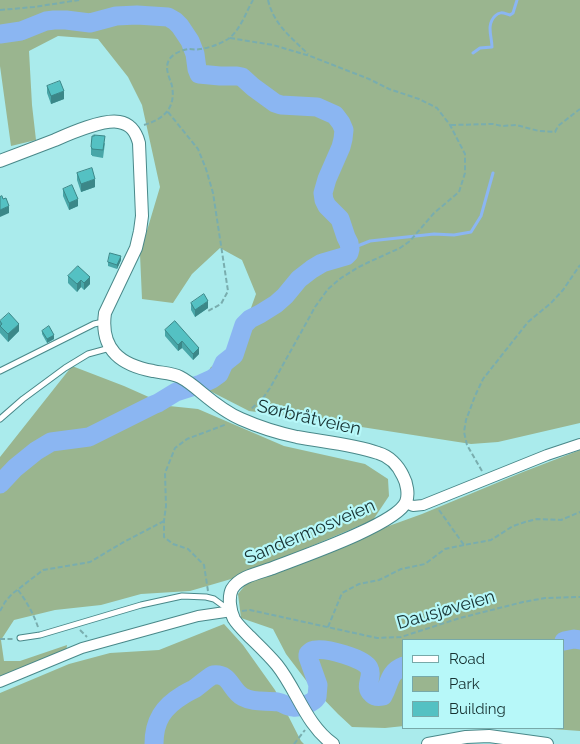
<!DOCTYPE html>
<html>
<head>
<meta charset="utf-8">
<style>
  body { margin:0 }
  #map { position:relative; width:580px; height:744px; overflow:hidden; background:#aaebec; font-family:Raleway,sans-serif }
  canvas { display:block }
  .legend { position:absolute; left:402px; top:639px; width:162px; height:90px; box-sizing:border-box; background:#b7f8f9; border:1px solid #77a9a9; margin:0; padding:6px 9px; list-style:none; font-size:15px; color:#173232 }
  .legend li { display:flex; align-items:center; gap:10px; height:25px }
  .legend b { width:25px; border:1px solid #77a9a9 }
</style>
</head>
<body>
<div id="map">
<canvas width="580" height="744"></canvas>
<ul class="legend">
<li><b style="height:6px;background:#fff"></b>Road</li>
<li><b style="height:14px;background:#9ab58f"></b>Park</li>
<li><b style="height:14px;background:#54c1c3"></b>Building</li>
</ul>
</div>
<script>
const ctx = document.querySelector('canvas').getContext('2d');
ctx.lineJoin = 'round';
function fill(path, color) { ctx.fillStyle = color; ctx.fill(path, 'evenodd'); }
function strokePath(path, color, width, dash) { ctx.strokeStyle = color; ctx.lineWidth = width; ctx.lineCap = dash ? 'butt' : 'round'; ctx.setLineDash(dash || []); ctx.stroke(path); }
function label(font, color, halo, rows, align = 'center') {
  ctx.font = font + ' Raleway,sans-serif'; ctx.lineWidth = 4.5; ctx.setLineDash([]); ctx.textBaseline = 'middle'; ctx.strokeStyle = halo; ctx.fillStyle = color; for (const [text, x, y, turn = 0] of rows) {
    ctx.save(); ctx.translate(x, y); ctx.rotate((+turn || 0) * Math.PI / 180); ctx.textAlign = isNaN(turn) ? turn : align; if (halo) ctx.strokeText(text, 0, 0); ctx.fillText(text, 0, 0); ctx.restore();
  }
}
fill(new Path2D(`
  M0,0H580V423L498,442L471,444L310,419L249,411L208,390L210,368L238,344L256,294L242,260L220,248L192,274L173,303L142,299L140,254L160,187L142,105L128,77L98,39L58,36L29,51L32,105L36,140L11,146L0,66Z
  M72,366L124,386L169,406L198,409L284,446L365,464L388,479L389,496L373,520L238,577L190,591L141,594L101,605L55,610L14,620L1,640L4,661H20L67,645L66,653L0,680V457Z
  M580,450V731L539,728H564V640H404V726L385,728L352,727L338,714L308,683L286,654L273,629L241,618L238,594L246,584L386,527L422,514L523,472Z
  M224,624L243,645L275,690L301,741L304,744H0V693L69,664L110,653L159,650Z`), '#9ab58f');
strokePath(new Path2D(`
  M473,53L480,48L492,47C492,37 486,25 495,16C500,11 503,13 510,15L513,13L517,0
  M350,249L370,241L434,234L454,235L471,232L481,216L493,173`), '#8bb6f2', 3);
strokePath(new Path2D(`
  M0,34L21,31L46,21L54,20H66L90,23L116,16L137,15L168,17L175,21L180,26L190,41L195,54L197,69L199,74L220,76H237L242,77L253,87L275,103L281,105L317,107L335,115L341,123L344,130L343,139L341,147L327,179L323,193L324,200L327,206L340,219L346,237L349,243L350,249L349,253L346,256L322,263L312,269L299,279L285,296L276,304L260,314L250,319L244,325L234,355L224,363L219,374L212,379L201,384L176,392L158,403L153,405L89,437L51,442L36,451L15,468L0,484
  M564,641L574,639L580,640
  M154,744C154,721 163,707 183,695C186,693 190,691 194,689C200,685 206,679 213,675C231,673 230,690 243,697C254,703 266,700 278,702C284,703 287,707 293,707C301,708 313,703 317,697L318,685L308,657V654C311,651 311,651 315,650C326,648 364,658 369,668C374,677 363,686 372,694C375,697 378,697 383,696C390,684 388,672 404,666`), '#8bb6f2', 19);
const service = new Path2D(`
  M0,371L94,324L103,322
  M0,419L23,399L65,368L88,354L110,348
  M20,638L40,635L141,605L182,596L206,597L214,599L229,610`);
const minor = new Path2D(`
  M406,503L413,506L423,505L547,455L580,444
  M0,682L82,648L198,616L232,611`);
const tertiary = new Path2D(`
  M0,161C18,154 37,147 55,140C71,133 103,119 119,122C131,124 136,132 139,143L142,216L140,231L136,248L105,313C100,349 120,365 153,371C162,373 172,373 180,377C188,381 195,387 202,393C214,403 227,413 241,419C259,427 278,433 297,437C324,442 352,444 378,453C389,456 398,465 403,476C407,483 409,495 406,502C396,525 295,559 270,569C258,573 239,577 232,589C228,597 230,611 234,619C237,624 243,630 247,634C257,644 268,654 277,665C297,690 306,725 333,744
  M428,744L466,737L489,736L547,744`);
strokePath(service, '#498889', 7);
strokePath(minor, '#498889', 12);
strokePath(tertiary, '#498889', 14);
strokePath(new Path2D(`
  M268,0C274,25 291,37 308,54
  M0,10L34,7L79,0
  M230,38L273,45L310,56L369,79L389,89L419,99L437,108L450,125L465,154V173L459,192L434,213L410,241L400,248L369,262L357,268L341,278L328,289L315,307L304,327L270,388L263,398L250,410
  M168,112L198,149L206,169L213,193L228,291L221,304L208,311
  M144,125C164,119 176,108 172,86C170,78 164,69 169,60C172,54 182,50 188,49C192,49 196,50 200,49C209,48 220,44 228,39C240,31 246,12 253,0
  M451,125L493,124L502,126L516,125L539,131L555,132L558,126L580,109
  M482,471L467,445L464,432L466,420L475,396L483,379L528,322L551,303L563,290L580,265
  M439,510L464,545L491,540L513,526L525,522L537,519L561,520L580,512
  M18,590C27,602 33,613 38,627
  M208,591L204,565L188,549L173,544L164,537V521L166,506L165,473L175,448L187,439L227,424
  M0,611L5,602L12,594L43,570L90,562L122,543L164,521
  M242,611L250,610L377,638L401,637L460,618L523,602L545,598L580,597
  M328,627L342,593L359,584L379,580L401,569L425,564L445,549L464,545
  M80,630L87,637
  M0,639H13
  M294,744L305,730`), '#79adae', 2, [5, 2.5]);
strokePath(service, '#fff', 5);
strokePath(minor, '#fff', 10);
strokePath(tertiary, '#fff', 12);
fill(new Path2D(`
  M47,86L64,99L51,104L47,93Z
  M105,143L103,158L92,156V155H91V147Z
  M77,173L95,187L81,192L77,180Z
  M63,189L78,206L69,210L63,196Z
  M121,260L117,269L108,266V262Z
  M78,266L90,284L84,290L81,287L77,292L68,283V276Z
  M191,303L208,308L195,317L191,310Z
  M0,321L19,331L8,342L0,333Z
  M175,321L199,354L193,360L182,348L178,351L165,336V330Z
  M42,331L54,339L47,343L42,334Z`), '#48a6a8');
fill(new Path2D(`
  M64,91V99L51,104V96Z
  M95,179V187L81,192V184Z
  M78,199V206L69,210V203Z
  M9,206V213L0,217V210Z
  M121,256V260L117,269V265Z
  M90,277V284L84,290V283Z
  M81,280V287L77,292V284Z
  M208,301V308L195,317V310Z
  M19,324V331L8,342V334Z
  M54,335V339L47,343V339Z
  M182,341V348L178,351V345Z
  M199,348V354L193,360V354Z`), '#3b8788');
const building = new Path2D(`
  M60,81L64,91L51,96L47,86Z
  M94,135L105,136L103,150L92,149V148L91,147L92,136H94Z
  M92,168L95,179L81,184L77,173Z
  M72,185L78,199L69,203L63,189Z
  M2,196L3,199L6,198L9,206L0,210V197Z
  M110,253L121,256L117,265L108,262Z
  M78,266L90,277L84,283L81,280L77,284L68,276Z
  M204,294L208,301L195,310L191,303Z
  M9,313L19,324L8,334L0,326L2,324L0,321Z
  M175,321L199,348L193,354L182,341L178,345L165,330Z
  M49,326L54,335L47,339L42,331Z`);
fill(building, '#54c1c3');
strokePath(building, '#3b8788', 1);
label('18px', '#173232', '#b7f8f9', [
  ["Sørbråtveien",309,418,13],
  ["Sandermosveien",310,532,-23],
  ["Dausjøveien",446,610,-16]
]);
</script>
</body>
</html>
